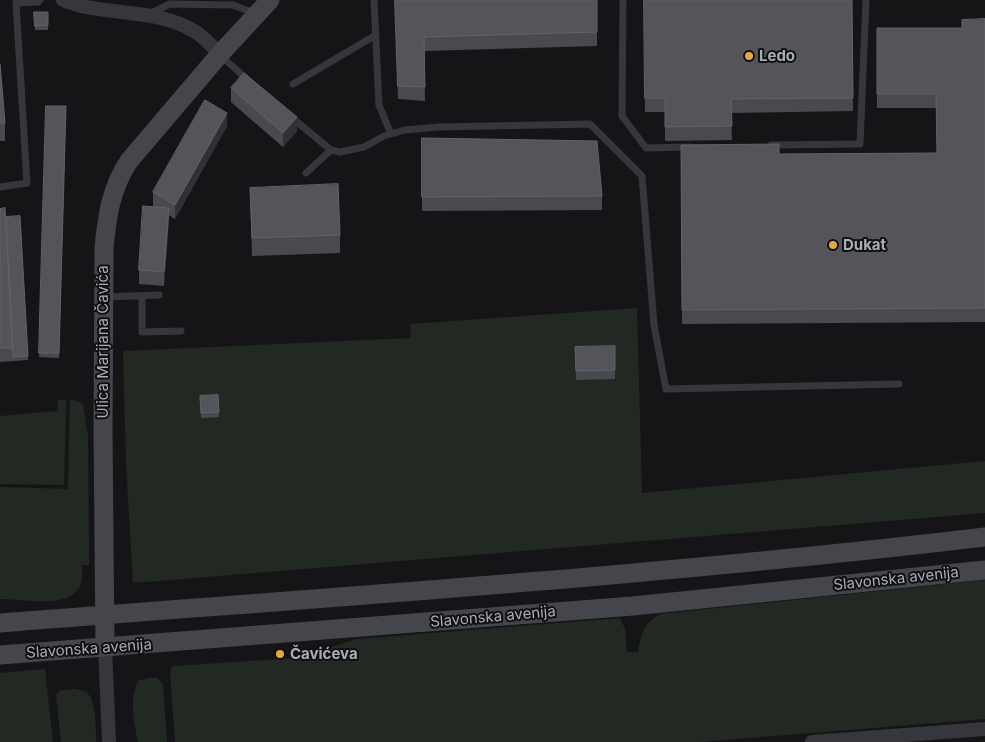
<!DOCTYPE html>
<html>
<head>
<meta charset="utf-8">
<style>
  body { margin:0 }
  canvas { display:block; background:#151517 }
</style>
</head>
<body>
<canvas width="985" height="742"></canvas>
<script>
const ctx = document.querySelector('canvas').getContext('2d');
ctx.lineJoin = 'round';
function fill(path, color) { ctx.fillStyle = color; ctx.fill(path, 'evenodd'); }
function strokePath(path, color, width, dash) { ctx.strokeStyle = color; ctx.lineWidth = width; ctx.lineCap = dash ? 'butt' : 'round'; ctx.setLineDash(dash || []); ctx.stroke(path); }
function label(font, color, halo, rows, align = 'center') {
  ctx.font = font + ' Inter,sans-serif'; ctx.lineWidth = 4; ctx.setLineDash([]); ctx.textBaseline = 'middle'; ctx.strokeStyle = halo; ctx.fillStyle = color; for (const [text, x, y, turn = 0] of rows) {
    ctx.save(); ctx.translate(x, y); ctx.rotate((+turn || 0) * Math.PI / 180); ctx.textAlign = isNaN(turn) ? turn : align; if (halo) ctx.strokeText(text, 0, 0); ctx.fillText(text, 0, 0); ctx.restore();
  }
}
fill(new Path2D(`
  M637,308L642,493L985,461V513L133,583L126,463L123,351L411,338L410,324Z
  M58,400H66L64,485L0,484V416L57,411Z
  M70,400L77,401L83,404L88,437L89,565H82C82,573 83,582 79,588C64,610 21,598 0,599V487L68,489Z
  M985,580V719L700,742H175L170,672L173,666L298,658L357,639L620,618L625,629L627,652H638C642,633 642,625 660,614Z
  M45,669L53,742H0V673Z
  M148,678H157L163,684L167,742H138C134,723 129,699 138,681Z
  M74,689C79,690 85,690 89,695C96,703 96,731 96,742H61L56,695L61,690Z`), '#222922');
strokePath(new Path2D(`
  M374,0L379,105L391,134
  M623,0L622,116L646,148L690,147
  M149,14L170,4L233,5L257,14
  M220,55L249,81
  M293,84L376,35
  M291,117L331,150L340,152L364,147L384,136L405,130L439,127L590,124L642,176L654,325L666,389L899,384
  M771,145L860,144L866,0
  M306,173L331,150
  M0,187L27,183L16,3L38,2L40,0
  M142,296V332L181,331
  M104,297L159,295`), '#36373c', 7);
strokePath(new Path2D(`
  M63,0C104,17 155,7 194,31C204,36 212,47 220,54
  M105,647L109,742
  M812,742L985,729`), '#36373c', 14);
strokePath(new Path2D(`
  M0,623C329,597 658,576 985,537
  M105,647L103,430L104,248C107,216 111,188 129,161L220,54L270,0
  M0,655L633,606L985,570`), '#45464b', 19);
fill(new Path2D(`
  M395,0H597V46L424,51L425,101L398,99Z
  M644,0H852L853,111L731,113L732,140L665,141V112H645Z
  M34,12H48V30H35Z
  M985,19V322L682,324L681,145L779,154L937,153L936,108H877V28H962Z
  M0,64L5,123V141H0Z
  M231,88L297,131L283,147L231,102Z
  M46,106H66L59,358L39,357Z
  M227,126L175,219L169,215L164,286L139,284V270L154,207L153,206V192Z
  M422,138L602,196V210L422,211Z
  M250,188L340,235V253L252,256Z
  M0,209L6,217L28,356V360L0,362Z
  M575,347L615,370V379L576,380Z
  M218,395L219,417L201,418L200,396Z`), '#494a4f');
fill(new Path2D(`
  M227,113V126L175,219V205Z
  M297,117V131L283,147V133Z
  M169,208V221L164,286V272Z`), '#303134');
const building = new Path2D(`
  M395,0H597V32L424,37L425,87L398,86Z
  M644,0H852L853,98L731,99L732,126L665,127V98H645Z
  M34,12H48V25L35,26Z
  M985,19V308L682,310L681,145L779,144V154L937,153L936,94H877V28H962V20Z
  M0,64L5,123H0Z
  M244,73L297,117L283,133L231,88Z
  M205,100L227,113L175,205L153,192Z
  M46,106H66L59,353H39Z
  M422,138L597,141L602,196L422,197Z
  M338,184L340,235L252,238L250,188Z
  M143,206L169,208L164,272L139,270Z
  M5,208L13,348H0V209Z
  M20,216L28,356L13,357L6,217Z
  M615,346V370L576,371L575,347Z
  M218,395L219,412L201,413L200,396Z`);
fill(building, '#53555a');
strokePath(building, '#616368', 1);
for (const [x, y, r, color] of [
  [749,56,5,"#e5a73f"],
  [833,245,5,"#e5a73f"],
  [280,654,5,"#e5a73f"]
]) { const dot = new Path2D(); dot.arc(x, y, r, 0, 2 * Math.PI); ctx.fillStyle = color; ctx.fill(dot); strokePath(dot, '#101012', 2); }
label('bold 15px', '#a8adb6', '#101012', [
  ["Ledo",759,56],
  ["Dukat",843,245],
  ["Čavićeva",290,654]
], 'left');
label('15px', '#a8adb6', '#101012', [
  ["Ulica Marijana Čavića",103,342,-90],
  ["Slavonska avenija",896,579,-6],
  ["Slavonska avenija",493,617,-5],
  ["Slavonska avenija",89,649,-4]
]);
</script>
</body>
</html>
